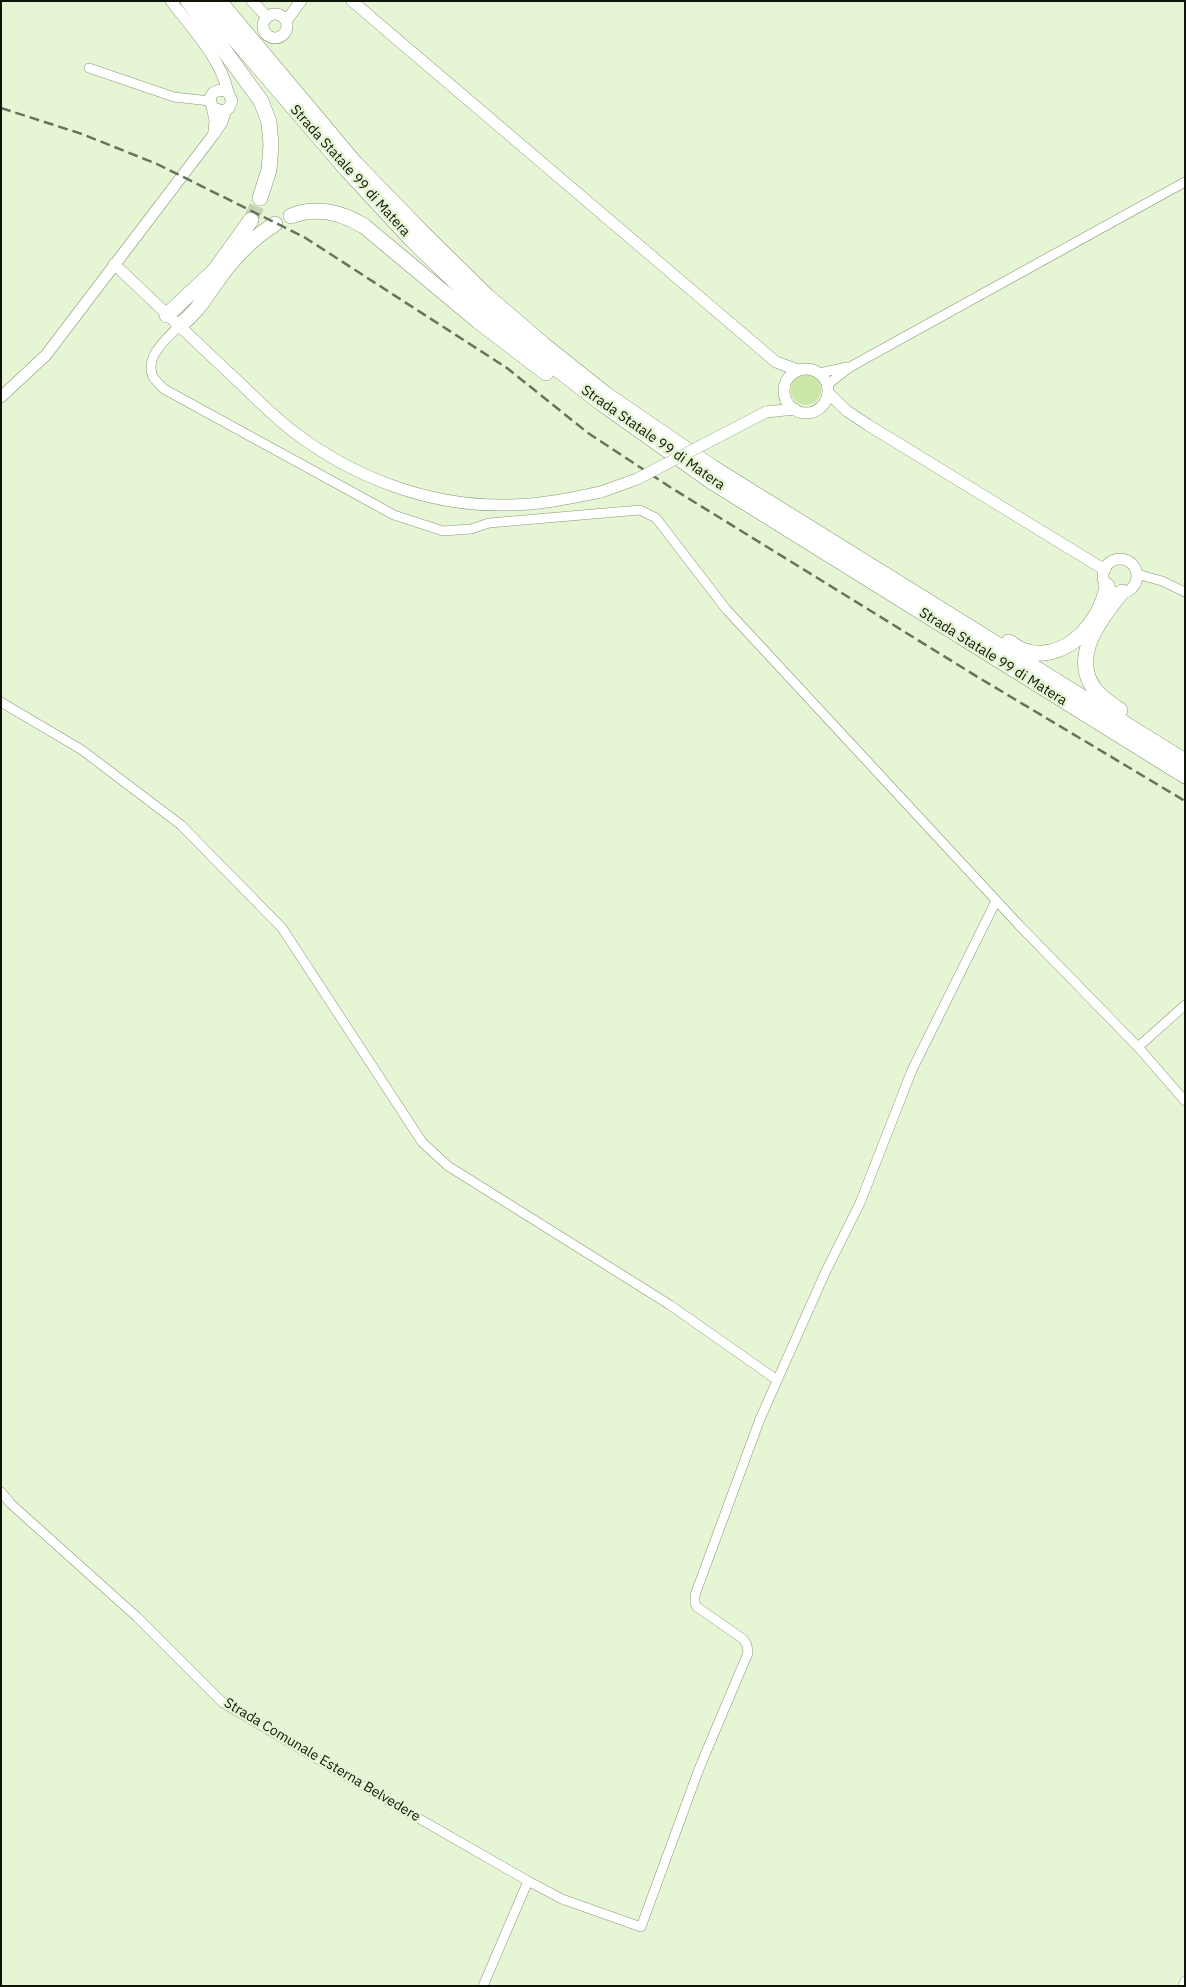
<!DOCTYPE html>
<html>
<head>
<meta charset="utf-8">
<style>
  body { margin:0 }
  #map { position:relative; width:1186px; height:1987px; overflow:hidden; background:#e6f6d4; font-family:"IBM Plex Sans",sans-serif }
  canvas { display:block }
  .frame { position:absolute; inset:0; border:2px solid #0f1408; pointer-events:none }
</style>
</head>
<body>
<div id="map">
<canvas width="1186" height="1987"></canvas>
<div class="frame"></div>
</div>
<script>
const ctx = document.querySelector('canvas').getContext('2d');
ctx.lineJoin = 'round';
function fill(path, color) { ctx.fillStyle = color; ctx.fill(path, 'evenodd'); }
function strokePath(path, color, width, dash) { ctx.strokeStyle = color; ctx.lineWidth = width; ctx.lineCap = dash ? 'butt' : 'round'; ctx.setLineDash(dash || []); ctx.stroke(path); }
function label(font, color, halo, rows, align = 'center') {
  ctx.font = font + ' "IBM Plex Sans",sans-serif'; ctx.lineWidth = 5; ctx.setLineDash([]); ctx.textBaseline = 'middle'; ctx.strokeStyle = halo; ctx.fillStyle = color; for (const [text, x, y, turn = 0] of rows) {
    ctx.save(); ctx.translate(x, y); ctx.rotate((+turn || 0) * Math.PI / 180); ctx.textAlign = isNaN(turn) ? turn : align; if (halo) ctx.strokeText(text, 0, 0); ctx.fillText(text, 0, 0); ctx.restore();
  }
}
fill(new Path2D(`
  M791 390a15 15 0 1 1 30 0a15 15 0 1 1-30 0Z`), '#cae7a8');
strokePath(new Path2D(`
  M251,220L260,198`), '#c6d4b5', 15, [15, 8]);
const minor = new Path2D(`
  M89,68L174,97L210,101
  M179,326C167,338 144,357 153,377C156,381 160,385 164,389L394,515L443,531L471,529L489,523L640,510L656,518L726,609L1019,925L1138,1047L1185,1101
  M820,373L847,367
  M827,385L850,367L1185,182
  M1137,574L1162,581L1185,592
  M1,702L82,750L181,825L282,928L422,1142L448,1166L670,1305L777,1380
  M1138,1047L1185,1005
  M1,1492L11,1504L137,1617L223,1703L385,1799L528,1881L562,1899L641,1927L699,1769L748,1653L747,1645L743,1639L697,1607L695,1603V1595L760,1419L825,1273L860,1203L912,1070L996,901
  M483,1986L528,1881
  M1183,1986L1185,1981`);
const tertiary = new Path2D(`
  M171,1C192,29 220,57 228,92
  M252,1L267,17
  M352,1L776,362L798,370
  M263 26a12 12 0 1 1 24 0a12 12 0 1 1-24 0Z
  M286,21L301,1
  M213,108L223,111L229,108L232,101L228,92L219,90L213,93L210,98L215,120L214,132
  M114,264C152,300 189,335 227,371C249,391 270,414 294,432C354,478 431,507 508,505C540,505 570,498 601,492
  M784 391a22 22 0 1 1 44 0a22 22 0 1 1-44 0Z
  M828,393L847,411L868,425L1105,570
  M1,397L46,355L214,134L222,122L226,110
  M766,412L795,409
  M1103 576a17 17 0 1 1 34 0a17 17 0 1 1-34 0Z`);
const trunk = new Path2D(`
  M188,1L261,101L269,122L271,145L269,170L260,198
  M202,1L347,170L410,238L480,306L539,355L601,403L712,482L1185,776
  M219,1L355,163L420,230L487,296L544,345L607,395L712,467L1185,761
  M291,216C317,206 341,212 364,226L478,321L546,373
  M167,315L215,270L251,220
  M179,326C197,312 204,299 217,281C233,258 251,239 275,224
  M1009,642C1013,645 1018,648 1022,650C1064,665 1101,623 1107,586
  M1120,710C1112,705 1103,699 1096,691C1069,658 1100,619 1122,592`);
strokePath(minor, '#889778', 10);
strokePath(tertiary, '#889778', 12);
strokePath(trunk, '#889778', 16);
strokePath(minor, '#fff', 9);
strokePath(tertiary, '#fff', 11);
strokePath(trunk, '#fff', 15);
strokePath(new Path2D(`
  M1,108L82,134L157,164L304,237L507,368L588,433L670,487L981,679L1185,801`), '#69725d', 2.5, [10, 5]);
const tertiaryBridge = new Path2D(`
  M601,492L637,479L766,412`);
strokePath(tertiaryBridge, '#889778', 12, []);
strokePath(tertiaryBridge, '#fff', 11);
label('14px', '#0f1408', '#e6f6d4', [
  ["Strada Statale 99 di Matera",350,171,48],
  ["Strada Statale 99 di Matera",653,438,35],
  ["Strada Statale 99 di Matera",993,657,32],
  ["Strada Comunale Esterna Belvedere",322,1760,31]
]);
</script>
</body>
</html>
